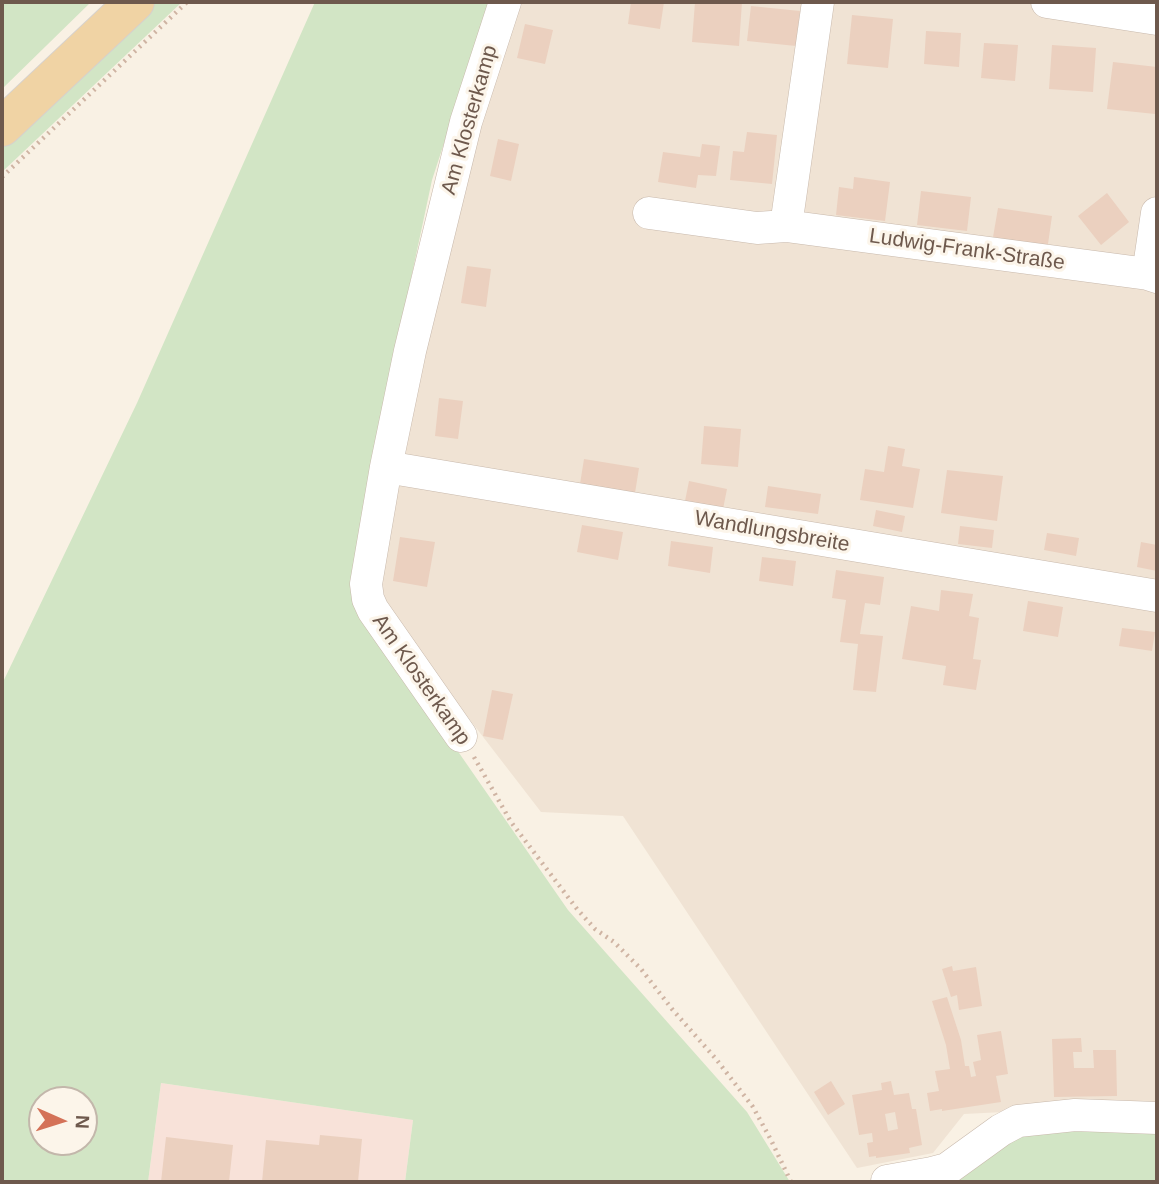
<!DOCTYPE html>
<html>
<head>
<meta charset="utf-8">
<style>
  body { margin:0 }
  #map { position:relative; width:1159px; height:1184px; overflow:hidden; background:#f9f1e4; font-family:Arial,sans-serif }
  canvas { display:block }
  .frame { position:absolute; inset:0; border:4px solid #6e594d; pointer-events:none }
  .north { position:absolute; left:28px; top:1086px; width:70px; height:70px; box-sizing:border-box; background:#fcf5ea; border:2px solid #c3b7ab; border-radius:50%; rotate:93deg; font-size:19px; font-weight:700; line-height:28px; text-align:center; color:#6e594d }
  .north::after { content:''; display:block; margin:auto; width:24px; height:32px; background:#d47258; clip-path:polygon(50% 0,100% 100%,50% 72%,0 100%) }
</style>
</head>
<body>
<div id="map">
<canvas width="1159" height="1184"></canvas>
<div class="frame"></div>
<div class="north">N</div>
</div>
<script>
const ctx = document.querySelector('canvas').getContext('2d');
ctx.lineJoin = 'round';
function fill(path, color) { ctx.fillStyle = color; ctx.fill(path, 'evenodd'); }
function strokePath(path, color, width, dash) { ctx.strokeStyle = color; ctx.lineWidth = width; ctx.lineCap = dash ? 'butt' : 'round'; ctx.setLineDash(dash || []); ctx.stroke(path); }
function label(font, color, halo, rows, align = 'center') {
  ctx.font = font + ' Arial,sans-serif'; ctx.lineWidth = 6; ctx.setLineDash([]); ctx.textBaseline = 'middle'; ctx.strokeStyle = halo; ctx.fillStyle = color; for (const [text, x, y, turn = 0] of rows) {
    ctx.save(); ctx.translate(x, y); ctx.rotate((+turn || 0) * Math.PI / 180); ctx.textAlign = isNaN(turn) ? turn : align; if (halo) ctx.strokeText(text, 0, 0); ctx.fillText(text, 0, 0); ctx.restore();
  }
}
fill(new Path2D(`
  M520,2H1157V1108L1122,1106L964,1114L933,1153L857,1168L623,816L541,812L376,598L402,445L465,166Z`), '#f0e3d4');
fill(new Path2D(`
  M161,1083L413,1120L405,1182H148Z`), '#f8e2d9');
fill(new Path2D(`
  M2,2H91L2,89Z
  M156,2H182L2,172V148Z
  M315,2H490L432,180L396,349L364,616L568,910L747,1112L790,1182H405L413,1120L161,1083L148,1182H2V684L137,403ZM42,1100H84V1142H42Z
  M1025,1128L1157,1132V1182H911Z`), '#d2e5c5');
fill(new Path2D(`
  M631,2H664L660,29L628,24Z
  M695,2H742L739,46L692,42Z
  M751,6L800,11L796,46L747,41Z
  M852,15L893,19L888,68L847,64Z
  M525,24L553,30L545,64L517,58Z
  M926,31L961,33L959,67L924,64Z
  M984,43L1018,45L1015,81L981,78Z
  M1052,45L1096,48L1093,92L1049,89Z
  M1113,62L1157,67V94L1155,114L1107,109Z
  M747,132L777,135L772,184L730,180L733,151L744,152Z
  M498,139L519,144L511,181L490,176Z
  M702,144L720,146L716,176L698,175L696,188L658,182L663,152L700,157Z
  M854,177L890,182L885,221L836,215L839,187L853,189Z
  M921,191L971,197L967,231L917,225Z
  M1107,193L1129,222L1101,245L1078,216Z
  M998,208L1052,216L1047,251L992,243Z
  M467,266L491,269L486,307L461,303Z
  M439,398L463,401L458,439L435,436Z
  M704,426L741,429L738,467L701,464Z
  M888,446L905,449L902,466L920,469L913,508L860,500L865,469L884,472Z
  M584,459L639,468L635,493L580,484Z
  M947,470L1003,476L997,521L941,513Z
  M689,481L727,489L723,509L685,501Z
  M768,486L821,494L818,514L765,507Z
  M876,510L905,516L902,532L873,526Z
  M582,525L623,532L618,560L577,552Z
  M960,526L994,530L992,548L958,544Z
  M1047,533L1079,538L1076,556L1044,550Z
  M400,537L435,542L427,587L393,581Z
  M671,541L713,547L710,573L668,566Z
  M1141,542L1157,545V571L1137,567Z
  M762,557L796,561L793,586L759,581Z
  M836,570L884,577L880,605L865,603L860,634L883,636L876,692L853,690L858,644L840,642L846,600L832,598Z
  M941,590L973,594L969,616L979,618L973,659L981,660L976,690L943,685L946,666L902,659L911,606L939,611Z
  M1028,601L1063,607L1058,637L1023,631Z
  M1122,628L1155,632L1152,651L1119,646Z
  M492,690L513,694L503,740L483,736Z
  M952,966L953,971L976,967L982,1006L959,1010L957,995L951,997L942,969Z
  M947,997L961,1040L965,1066H969L971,1077L976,1076L973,1062L981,1060L977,1035L1001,1031L1008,1074L996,1076L1001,1102L942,1111V1109L930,1111L927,1093L939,1091L935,1071L950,1069L946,1045L932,1001Z
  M1081,1038L1082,1052H1073L1074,1068H1094L1093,1050H1116L1117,1096L1054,1097L1052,1039Z
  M831,1081L845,1104L828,1115L814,1092Z
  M891,1081L894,1095L909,1093L912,1109H916L922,1145L909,1148L910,1153L876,1158V1156L869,1157L867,1143L873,1142L872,1133L859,1135L852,1095L882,1090L881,1083ZM895,1112L898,1129L888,1131L885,1114Z
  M320,1135L362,1139L358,1182H262L266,1140L319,1145Z
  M166,1137L233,1145L229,1182H161Z`), '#ebd0bf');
const minor = new Path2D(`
  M1047,2L1157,19
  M649,213L757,228L786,226L1148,274L1157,277
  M786,226L818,2
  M1148,274L1157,213
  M386,467L1157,596
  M461,736L373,610L368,599L366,584L386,467L410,351L466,122L505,2
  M887,1181L932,1173L947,1169L1001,1130L1018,1121L1075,1115L1157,1118`);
const major = new Path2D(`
  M2,127L135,2`);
strokePath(minor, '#c8b9ac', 33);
strokePath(major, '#d6d1cd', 40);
strokePath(new Path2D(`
  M2,177L187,2
  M474,757L511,822L577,909L595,929L614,942L641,969L672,1009L716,1059L753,1107L771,1140L791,1182`), '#cfb4a3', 4.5, [2, 5]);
strokePath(minor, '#fff', 32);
strokePath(major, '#f0d3a4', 38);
label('21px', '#6e594d', '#fcf5ea', [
  ["Am Klosterkamp",470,120,-74],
  ["Ludwig-Frank-Straße",967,250,8],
  ["Wandlungsbreite",772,532,10],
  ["Am Klosterkamp",421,680,55]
]);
</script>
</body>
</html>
